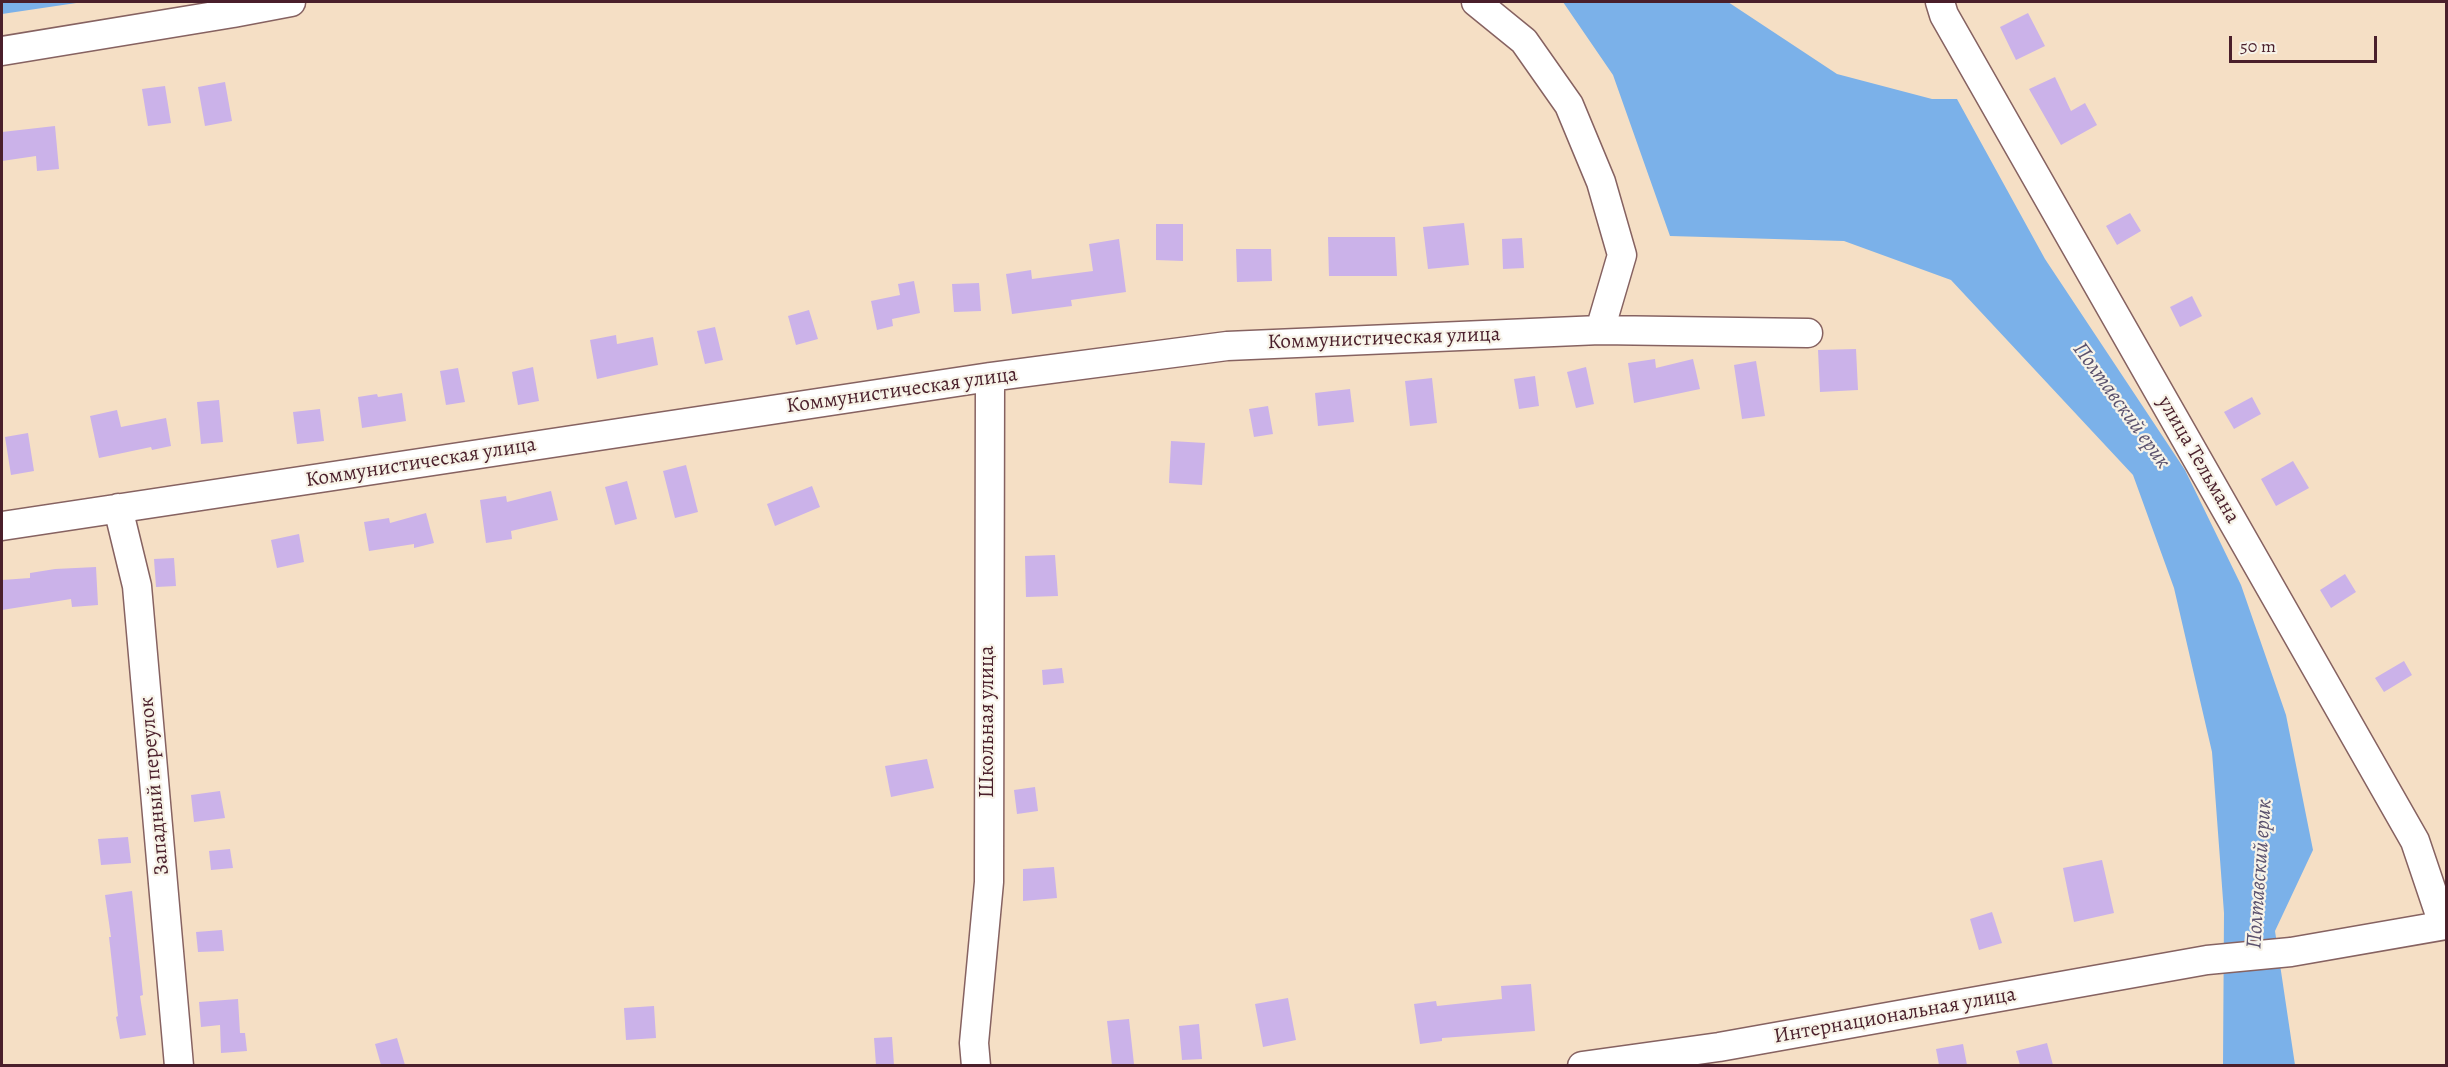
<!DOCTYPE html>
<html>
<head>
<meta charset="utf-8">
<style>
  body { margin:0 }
  #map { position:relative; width:2448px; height:1067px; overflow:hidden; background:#f5dfc5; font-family:Alegreya,serif }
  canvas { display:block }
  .frame { position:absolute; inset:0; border:3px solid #4a1f2b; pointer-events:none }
  .scale { position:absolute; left:2229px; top:36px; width:148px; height:27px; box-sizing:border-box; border:3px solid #4a1f2b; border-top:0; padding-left:8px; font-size:18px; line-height:21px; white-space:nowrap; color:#4a1f2b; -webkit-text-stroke:4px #f7f3e8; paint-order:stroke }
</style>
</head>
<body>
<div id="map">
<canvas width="2448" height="1067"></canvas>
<div class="frame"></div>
<div class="scale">50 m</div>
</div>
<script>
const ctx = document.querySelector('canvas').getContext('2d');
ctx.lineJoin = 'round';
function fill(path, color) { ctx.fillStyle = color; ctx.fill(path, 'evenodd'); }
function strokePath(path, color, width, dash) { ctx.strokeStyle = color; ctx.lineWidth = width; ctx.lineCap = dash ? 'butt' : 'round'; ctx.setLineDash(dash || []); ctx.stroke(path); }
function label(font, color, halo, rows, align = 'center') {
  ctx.font = font + ' Alegreya,serif'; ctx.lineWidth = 4.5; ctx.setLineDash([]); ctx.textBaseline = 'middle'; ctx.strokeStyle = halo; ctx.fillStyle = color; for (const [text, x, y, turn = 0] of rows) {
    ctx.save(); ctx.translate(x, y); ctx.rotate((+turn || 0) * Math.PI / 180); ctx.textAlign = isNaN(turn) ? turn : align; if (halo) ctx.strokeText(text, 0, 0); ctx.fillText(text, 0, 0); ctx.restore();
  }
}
fill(new Path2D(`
  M2,2H83L2,14Z
  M1563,2H1728L1837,74L1932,99H1957L2045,259L2185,470L2241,585L2286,715L2313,850L2275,931L2295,1065H2223L2224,913L2212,752L2174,588L2133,475L1951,280L1844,241L1670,236L1613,75Z`), '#7bb1e9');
fill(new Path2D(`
  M2028,13L2045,46L2016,60L2000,27Z
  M2055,77L2071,111L2085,103L2097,125L2061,145L2029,89Z
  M225,82L232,121L205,126L198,87Z
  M165,86L171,123L148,126L142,89Z
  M55,126L59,169L37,171L36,156L2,161V132Z
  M2130,213L2141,231L2117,245L2106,226Z
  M1464,223L1469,265L1428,269L1423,227Z
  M1156,224H1183V261L1156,260Z
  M1328,237H1395L1397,276H1329Z
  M1522,238L1524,268L1503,269L1502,239Z
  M1119,239L1126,292L1071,300L1072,306L1012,314L1006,274L1031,270L1032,279L1093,271L1089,244Z
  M1236,249H1271L1272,281L1237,282Z
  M914,281L920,313L892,319L893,326L877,330L871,301L900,295L898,284Z
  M979,283L981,311L954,312L952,284Z
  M2192,296L2202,316L2180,327L2170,307Z
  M809,310L818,339L796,345L788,316Z
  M715,327L723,360L705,364L697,331Z
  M616,335L617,344L653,337L658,365L597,379L590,340Z
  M1856,349L1858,390L1820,392L1818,350Z
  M1655,359L1656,368L1693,359L1700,389L1634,403L1628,363Z
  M1756,361L1765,416L1742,419L1734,365Z
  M533,367L539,401L518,405L512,372Z
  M1586,367L1594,404L1576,408L1567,372Z
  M458,368L465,402L446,405L440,371Z
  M1535,376L1539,406L1519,409L1514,379Z
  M1432,378L1437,423L1410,426L1405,381Z
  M1350,389L1354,422L1318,426L1315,393Z
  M402,393L406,421L362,428L358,397L377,394L378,397Z
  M2252,397L2261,414L2234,429L2224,412Z
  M219,400L223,442L201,444L197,402Z
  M1268,406L1273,434L1254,437L1249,409Z
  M320,409L324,441L297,444L293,412Z
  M117,410L121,427L166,418L171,446L152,450L151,447L99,458L90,416Z
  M28,433L34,471L11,475L5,437Z
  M1171,441L1205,443L1202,485L1169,483Z
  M2293,461L2309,488L2276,506L2261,479Z
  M686,465L698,512L675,518L663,471Z
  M627,481L637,519L615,525L605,487Z
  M812,486L820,507L775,526L767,504Z
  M551,491L558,520L511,531L512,539L486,543L480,500L506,496L507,502Z
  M426,513L434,543L414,548V544L369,551L364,522L389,518L390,523Z
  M299,534L304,562L277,568L271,540Z
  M1055,555L1058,596L1026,597L1025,556Z
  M174,558L176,586L156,587L154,559Z
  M96,567L98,605L72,607L71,599L2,610V580L30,578V573L55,569Z
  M2345,574L2356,592L2331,608L2320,590Z
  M2404,661L2412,675L2384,692L2375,678Z
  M1062,668L1064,683L1043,685L1042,670Z
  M927,759L934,788L891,797L885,766Z
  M1035,787L1038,811L1017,814L1014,790Z
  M220,791L225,818L194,822L191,795Z
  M128,837L131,863L101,865L98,839Z
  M230,849L233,868L211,870L209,851Z
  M2102,860L2114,913L2074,922L2063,868Z
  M1054,867L1057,898L1023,901V869Z
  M132,891L143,995L140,996L146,1035L120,1039L116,1017L118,1016L109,937H111L105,895Z
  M1992,912L2002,943L1979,950L1970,919Z
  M222,930L224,951L198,952L196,932Z
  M1531,984L1535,1031L1442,1038V1041L1420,1044L1414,1004L1436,1001L1437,1006L1502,999L1501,986Z
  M1288,998L1296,1040L1263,1047L1255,1004Z
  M238,999L240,1033H245L247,1051L221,1053L220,1025L201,1027L199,1002Z
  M654,1006L656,1038L626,1040L624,1008Z
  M1129,1019L1134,1064L1112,1065L1107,1021Z
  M1199,1024L1202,1059L1182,1060L1179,1026Z
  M892,1037L894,1065H876L874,1038Z
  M397,1038L405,1065H381L375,1044Z
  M2047,1043L2053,1065H2020L2016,1051Z
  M1963,1044L1967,1065H1939L1936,1049Z`), '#cbb2e9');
const minor = new Path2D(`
  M1476,2L1524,41L1569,105L1601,182L1622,255L1600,330
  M1940,2L1944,15L2415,841L2443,924
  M2,51L233,13L291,2
  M118,508L137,586L179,1066
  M2,526L990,377L1227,346L1600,330L1808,333
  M976,1066L974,1043L989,882L990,377
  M1582,1066L1719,1047L2207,960L2291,952L2446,925`);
strokePath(minor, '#866261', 31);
strokePath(minor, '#fff', 28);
label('21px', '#4a1f2b', '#f7f3e8', [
  ["Коммунистическая улица",1384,339,-2],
  ["Коммунистическая улица",902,391,-8],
  ["улица Тельмана",2198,460,60],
  ["Коммунистическая улица",421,463,-9],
  ["Школьная улица",988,722,-90],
  ["Западный переулок",155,786,-95],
  ["Интернациональная улица",1895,1016,-10]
]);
label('italic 22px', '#5b526e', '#f7f3e8', [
  ["Полтавский ерик",2121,406,54],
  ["Полтавский ерик",2260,874,-86]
]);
</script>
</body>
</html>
